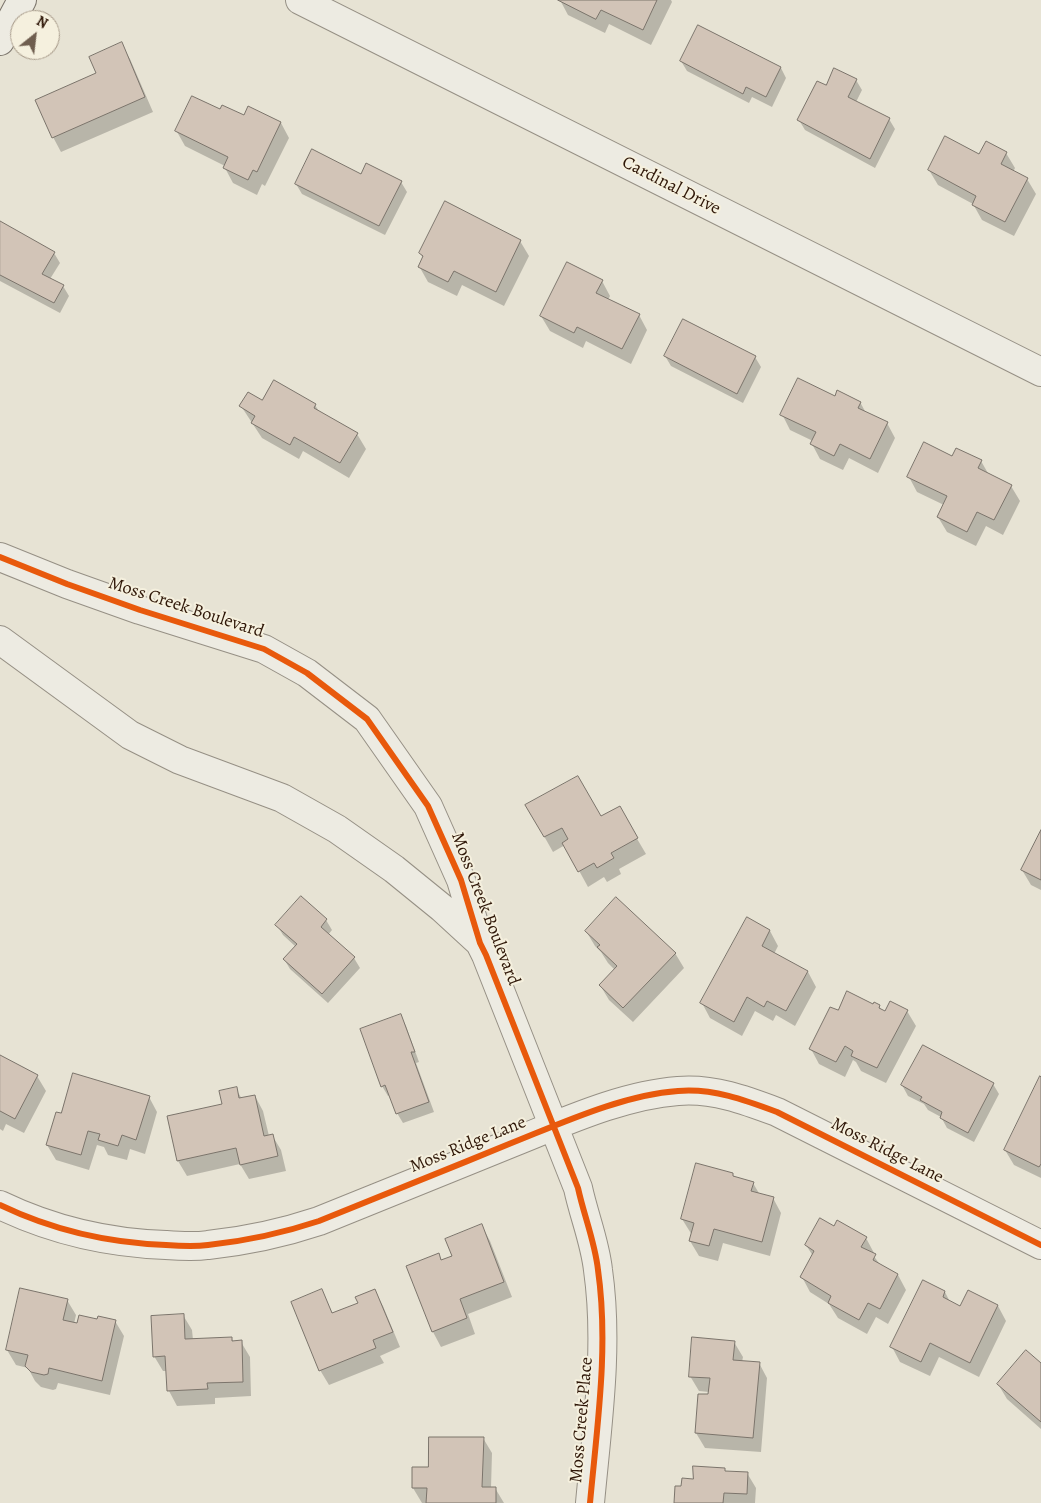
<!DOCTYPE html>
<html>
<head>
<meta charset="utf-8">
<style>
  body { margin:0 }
  #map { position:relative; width:1041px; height:1503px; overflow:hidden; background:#e7e3d4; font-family:Alegreya,serif }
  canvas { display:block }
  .north { position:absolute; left:10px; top:10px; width:50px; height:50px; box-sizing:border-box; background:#f5f0de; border:1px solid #a69988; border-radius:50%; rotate:29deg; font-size:14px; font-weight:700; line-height:20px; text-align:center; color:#2f1708 }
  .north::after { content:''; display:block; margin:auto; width:18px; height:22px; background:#6f5e4f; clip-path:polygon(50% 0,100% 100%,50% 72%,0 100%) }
</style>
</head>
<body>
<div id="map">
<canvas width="1041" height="1503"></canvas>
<div class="north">N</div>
</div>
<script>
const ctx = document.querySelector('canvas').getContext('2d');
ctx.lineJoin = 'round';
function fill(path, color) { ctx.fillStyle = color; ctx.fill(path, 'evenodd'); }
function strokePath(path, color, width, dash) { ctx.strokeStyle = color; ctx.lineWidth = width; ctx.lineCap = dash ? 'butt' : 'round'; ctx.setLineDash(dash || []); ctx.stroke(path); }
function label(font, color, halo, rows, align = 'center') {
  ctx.font = font + ' Alegreya,serif'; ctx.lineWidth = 4; ctx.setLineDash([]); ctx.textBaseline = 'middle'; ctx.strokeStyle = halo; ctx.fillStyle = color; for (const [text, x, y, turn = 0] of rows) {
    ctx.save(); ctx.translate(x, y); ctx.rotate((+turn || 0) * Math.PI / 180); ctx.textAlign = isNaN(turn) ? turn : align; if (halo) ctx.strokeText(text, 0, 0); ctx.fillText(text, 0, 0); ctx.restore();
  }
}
fill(new Path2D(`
  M560,0H671L672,2L651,45L609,24L605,33L568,15Z
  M699,26L781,68L786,78L772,107L752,97L749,103L687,71L681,61Z
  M121,44L130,59L153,112L61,152L53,137L98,74Z
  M856,80L862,90L856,102L889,119L895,129L875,168L805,130L799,120L826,87Z
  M249,108L281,123L289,138L265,186L262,184L257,195L233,183L225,168V166L185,146L176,130L221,111L244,117Z
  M1006,153L1015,168L1013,172L1027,179L1036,194L1014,236L982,220L973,204L938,185L929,170L980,155Z
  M361,176L401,182L407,192L385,235L302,194L296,184Z
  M0,222L54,253L60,263L50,279L63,286L69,296L60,313L0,281Z
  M520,241L529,256L504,306L462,285L457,296L428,282L419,266L423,258L420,253Z
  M602,281L610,296L608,300L639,315L647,330L631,364L586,341L583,348L550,331L541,316Z
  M665,356L755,357L761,367L743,403L671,366Z
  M835,398L860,402L866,413L887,423L895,438L878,473L849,458L843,470L820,459L812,444L813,441L790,430L782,414Z
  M263,402L315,405L320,413L357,434L366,449L349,478L303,451L299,459L262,438L241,406Z
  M953,457L981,461L989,475L1011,486L1020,501L1003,535L986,526L976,546L947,532L938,517L944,505L917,492L909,477Z
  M527,806L601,818L619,808L646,854L619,869L621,874L607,882L604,877L588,887L565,845L553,852Z
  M1041,832V890L1031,885L1022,870Z
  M301,898L326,920L332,930L328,935L354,958L360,968L328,1003L290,969L284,959L296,947L283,935L277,925Z
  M748,919L770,931L778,946L774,954L808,972L816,987L795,1026L776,1015L773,1021L755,1011L742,1036L710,1018L702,1003Z
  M586,931L675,953L684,968L633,1022L609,1000L600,985L615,970L608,963L601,952L595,946Z
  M873,1006H879L882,1011L886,1013L907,1011L916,1026L886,1083L861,1071L856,1062L853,1060L845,1077L819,1064L811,1049L838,1012Z
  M401,1016L406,1026L419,1062L416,1063L434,1112L403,1123L397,1113L390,1095L388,1096L382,1086Z
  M923,1047L993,1084L999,1094L974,1142L947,1128L941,1117L928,1110L924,1104L908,1096L902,1085Z
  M0,1057L37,1076L46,1091L24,1133L6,1124L3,1131L0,1129Z
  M1041,1078V1178L1014,1165L1005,1150Z
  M236,1089L242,1099L255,1096L263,1111L269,1136L272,1135L281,1150L286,1171L249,1179L240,1164L187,1176L178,1161L168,1117L223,1105Z
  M149,1097L157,1112L145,1154L130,1149L127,1160L108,1155L104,1147L97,1145L89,1170L56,1160L47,1145Z
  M732,1174L734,1177L753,1183L760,1195L773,1198L781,1213L770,1256L723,1243L718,1261L699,1256L690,1241L692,1235L682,1219Z
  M482,1226L490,1241L512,1297L468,1314L475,1334L441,1347L433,1332L408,1267L439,1255L442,1261L453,1256Z
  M835,1227L866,1238L874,1253L873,1255L881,1266L898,1275L906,1290L888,1324L876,1317L867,1334L838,1318L829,1304L810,1292L802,1277L813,1256L806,1245Z
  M21,1289L67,1300L76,1315L74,1324L98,1320L115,1321L124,1336L110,1395L58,1383L56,1389L53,1390L41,1387L35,1381L28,1368L16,1365L7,1350Z
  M321,1291L333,1314L359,1304L375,1291L383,1306L400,1347L380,1356L384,1363L329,1385L320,1370Z
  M945,1292L950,1302L960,1307L998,1306L1006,1321L979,1377L939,1357L930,1376L900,1362L892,1347Z
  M183,1315L192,1330L193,1340L231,1338L234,1342H241L250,1357L251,1396L215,1398V1404L177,1406L169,1391L167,1371H163L154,1356Z
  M734,1342L743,1357L742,1362L759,1363L767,1378L761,1452L705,1448L696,1433L699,1395L709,1396V1392L699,1391L690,1376Z
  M1041,1365V1429L1007,1399L998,1384Z
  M483,1438L492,1453L491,1488H495L504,1503H422L413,1488L430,1468Z
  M724,1470L726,1472L747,1473L756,1488L755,1503H675L694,1480Z`), '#0003');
const building = new Path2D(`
  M558,0H657L643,30L601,10L596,19Z
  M698,25L781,67L766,97L746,87L743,94L680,61Z
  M122,42L145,97L52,138L35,100L96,73L89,57Z
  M834,68L857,79L848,97L890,118L870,159L797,120L817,81L826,85Z
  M192,96L220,109L222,105L244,115L248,106L281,122L257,172L253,170L248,180L223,168L228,157L175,131Z
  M945,136L979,154L986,141L1007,152L1001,164L1028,178L1005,222L972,205L976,196L928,170Z
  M312,149L361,174L366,163L402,181L379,226L295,184Z
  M445,201L521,240L496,292L454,271L448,282L418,267L423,256L419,253Z
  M0,221L55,252L42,274L64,285L54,303L0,275Z
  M567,262L603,280L596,293L640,314L622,349L577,327L574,333L540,316Z
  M683,319L756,356L737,394L664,356Z
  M798,378L835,396L837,390L861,402L858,408L888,422L870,459L840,444L834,456L810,444L816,432L780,415Z
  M274,380L316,404L314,408L358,433L340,463L294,437L290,445L251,423L255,416L239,406L248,392L262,400Z
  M924,442L952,456L956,448L982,460L978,468L1012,485L994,520L977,512L967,532L937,517L947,496L907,477Z
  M578,776L601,816L620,806L638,838L611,853L614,858L597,868L594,863L578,872L562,843L568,839L562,828L544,837L525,805Z
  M1041,830V880L1021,870Z
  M301,896L327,919L321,927L355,957L322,994L283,959L297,944L275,925Z
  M616,897L676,953L623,1008L599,985L617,966L597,947L600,945L585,931Z
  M747,917L770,930L762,946L808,971L786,1011L767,1001L764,1007L747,997L734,1022L700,1003Z
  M847,991L873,1004L874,1002L880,1005L879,1008L885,1011L890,1001L908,1010L877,1068L851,1056L853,1051L845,1046L836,1062L809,1049L830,1007L838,1010Z
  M401,1014L415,1052H411L429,1102L396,1114L385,1085L381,1087L360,1029Z
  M923,1045L994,1083L968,1133L940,1118L942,1112L920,1100L922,1097L901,1085Z
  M0,1055L38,1075L15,1119L0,1111Z
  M73,1073L150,1096L136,1140L122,1135L118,1146L98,1140L100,1134L88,1131L81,1155L46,1145L56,1112L61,1113Z
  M1040,1076L1041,1077V1164L1039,1167L1004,1150Z
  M237,1087L239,1098L255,1095L264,1136L273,1134L278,1156L240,1165L236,1148L177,1161L167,1116L222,1104L219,1091Z
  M696,1163L733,1173V1176L754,1182L751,1191L774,1197L762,1242L714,1229L709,1246L689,1241L694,1223L681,1219Z
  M820,1218L834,1226L837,1220L867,1237L861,1247L876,1254L873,1260L898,1274L880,1309L868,1303L859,1320L828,1303L831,1296L800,1277L814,1251L805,1245Z
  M482,1224L504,1282L460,1299L467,1318L432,1332L406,1266L439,1253L441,1260L452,1256L445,1239Z
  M923,1280L945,1291L943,1297L960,1306L968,1290L998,1305L970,1363L930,1343L921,1362L890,1347Z
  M20,1288L68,1299L63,1320L77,1323L79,1315L97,1319L98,1316L116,1320L102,1381L49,1368L48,1374L44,1375L31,1372L25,1366L28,1355L6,1350Z
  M322,1289L332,1313L358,1303L355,1297L375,1289L393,1332L373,1340L376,1348L319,1371L291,1302Z
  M184,1314L185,1339L232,1337V1341L242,1340L243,1382L207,1383L208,1389L167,1391L165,1356L153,1357L151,1316Z
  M692,1337L735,1341L733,1360L760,1362L753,1438L695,1433L698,1394H708L710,1378L689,1377Z
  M1026,1350L1041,1363V1422L997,1384Z
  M429,1437H484L482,1487H496V1503H426L427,1488H412V1467H428Z
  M693,1466L725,1468V1471L748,1472L747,1494L724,1493L723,1503H674L675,1486H681L682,1478L693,1479Z`);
fill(building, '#d2c4b7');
strokePath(building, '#7b746b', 1);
const street = new Path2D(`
  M300,0L1041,372
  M0,557L67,584L140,610L264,649L307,673L367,719L428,806L461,880L480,943L486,955L578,1188C584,1216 595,1242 598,1270C609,1347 597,1426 590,1503
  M0,640L130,735L180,760L282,798L337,829L394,869L442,908L479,942
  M0,1205C52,1230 108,1243 166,1245C179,1246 194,1247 208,1245C246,1241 283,1233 319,1221C383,1195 446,1170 509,1144C562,1123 622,1095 678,1091C713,1088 745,1100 777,1112L1041,1245`);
const secondary = new Path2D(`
  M0,41L22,0`);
strokePath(street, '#969085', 30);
strokePath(secondary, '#7b746b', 30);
strokePath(street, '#edebe2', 28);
strokePath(secondary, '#edebe2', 28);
strokePath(new Path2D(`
  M0,557L67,584L140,610L264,649L307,673L367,719L428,806L461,880L480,943L486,955L578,1188C584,1216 595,1242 598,1270C609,1347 597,1426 590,1503
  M0,1205C52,1230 108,1243 166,1245C179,1246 194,1247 208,1245C246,1241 283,1233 319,1221C383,1195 446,1170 509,1144C562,1123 622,1095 678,1091C713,1088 745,1100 777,1112L1041,1245`), '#e8590c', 6);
label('18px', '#2f1708', '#f5f0de', [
  ["Cardinal Drive",671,186,27],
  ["Moss Creek Boulevard",186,608,18],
  ["Moss Creek Boulevard",485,909,69],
  ["Moss Ridge Lane",468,1145,-22],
  ["Moss Ridge Lane",887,1151,27],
  ["Moss Creek Place",582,1420,-85]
]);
</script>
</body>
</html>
